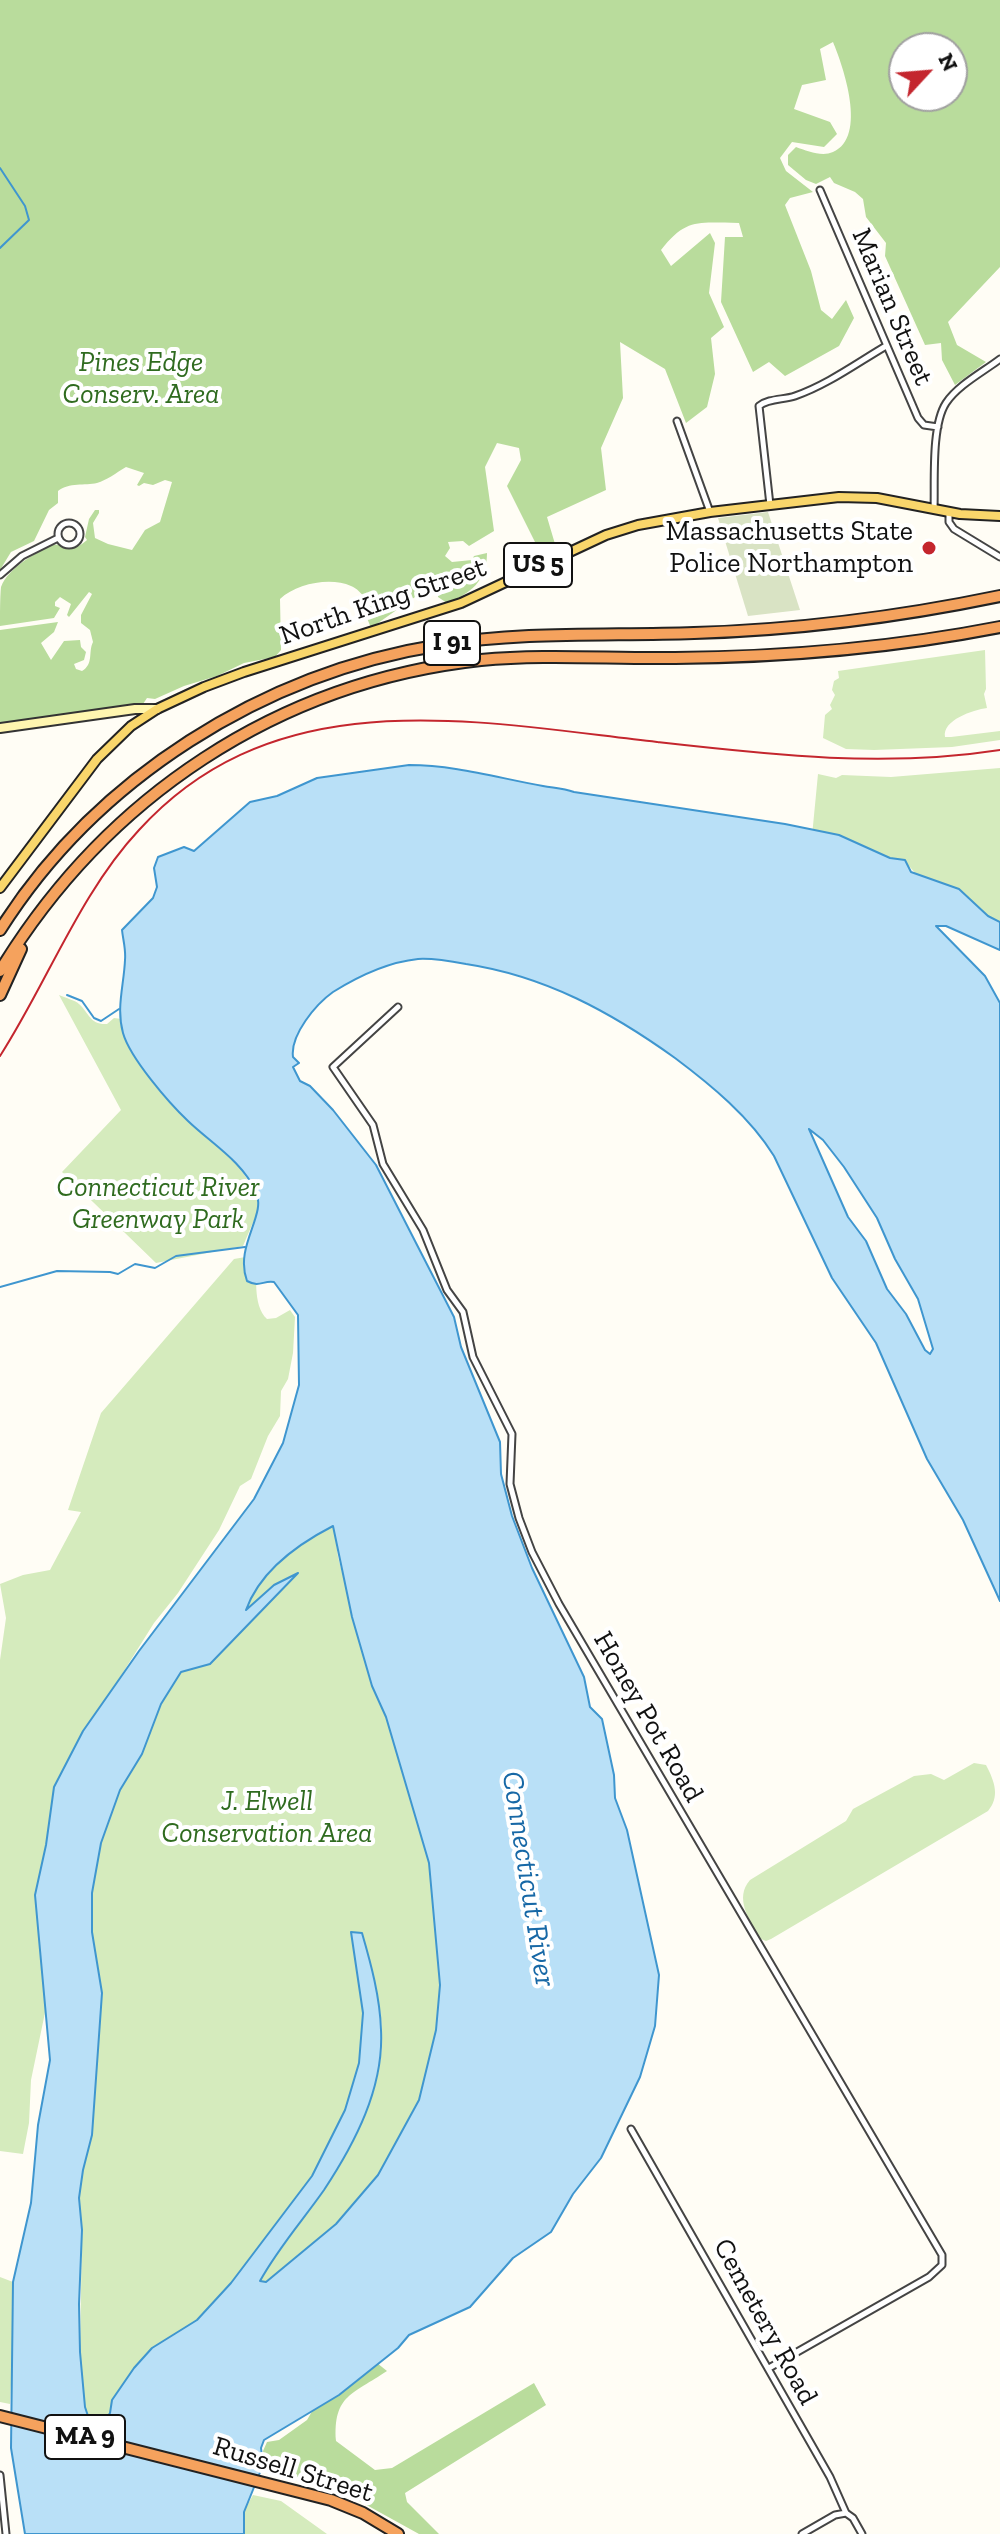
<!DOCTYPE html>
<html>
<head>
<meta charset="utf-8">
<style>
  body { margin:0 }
  #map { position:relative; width:1000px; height:2534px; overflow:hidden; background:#fffdf5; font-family:"Zilla Slab",serif }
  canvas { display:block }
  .north { position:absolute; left:888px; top:32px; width:80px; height:80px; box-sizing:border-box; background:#fff; border:2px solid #a0a0a0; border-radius:50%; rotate:64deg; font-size:22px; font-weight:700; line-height:32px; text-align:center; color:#111 }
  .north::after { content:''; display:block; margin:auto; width:28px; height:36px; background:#c4262e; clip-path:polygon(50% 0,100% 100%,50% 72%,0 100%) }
</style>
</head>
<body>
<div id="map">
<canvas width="1000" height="2534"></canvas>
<div class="north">N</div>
</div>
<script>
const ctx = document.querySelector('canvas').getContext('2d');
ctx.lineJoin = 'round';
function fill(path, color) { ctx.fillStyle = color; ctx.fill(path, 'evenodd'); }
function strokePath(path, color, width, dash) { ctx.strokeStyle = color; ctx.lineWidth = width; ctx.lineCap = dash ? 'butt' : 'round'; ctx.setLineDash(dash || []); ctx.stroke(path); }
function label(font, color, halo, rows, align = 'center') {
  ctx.font = font + ' "Zilla Slab",serif'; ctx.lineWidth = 8; ctx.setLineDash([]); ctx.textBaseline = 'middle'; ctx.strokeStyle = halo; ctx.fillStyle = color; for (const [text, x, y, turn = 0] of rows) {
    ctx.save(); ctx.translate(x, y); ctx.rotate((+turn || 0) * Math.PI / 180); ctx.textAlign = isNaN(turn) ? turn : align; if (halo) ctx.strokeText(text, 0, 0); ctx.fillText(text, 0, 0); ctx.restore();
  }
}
fill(new Path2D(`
  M985,650L986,689L984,694L987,708C973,710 942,720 945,737H951L1000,731V740L952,747L874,750L846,749L823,738L825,715L832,709L830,705L835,695L832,690L834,681L839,678L838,671Z
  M1000,768V927L928,887L908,865L878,860L812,836L818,774L836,778L842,775L891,777Z
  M59,995C65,998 75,1000 79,1004C90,1014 90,1025 107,1024L114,1018L122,1019L124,1037L133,1054L172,1103L239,1167L257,1194L259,1203L257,1213L243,1246L156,1263L62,1172L121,1110Z
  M257,1255C257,1274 252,1305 267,1319L276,1318L290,1310L295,1317L293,1353L288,1379L281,1391L280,1416L268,1436L251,1479L240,1486L219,1530L178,1593L154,1623L112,1690L52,1823L45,1848L43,1872L47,2003L31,2080L29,2123L23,2154L0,2151V1660L6,1618L0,1584L23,1575L50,1570L81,1512L68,1510L101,1413L234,1259Z
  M334,1525L338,1557L372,1686L386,1717L429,1863L440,1984L436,2030L419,2100L378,2175L336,2224L266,2282L259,2281C309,2206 385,2126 382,2030C380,1998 371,1964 362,1933L352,1932L363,2014L359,2063L345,2110L312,2176L231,2283L197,2320L152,2348L134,2368L112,2400L110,2413L101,2426L96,2427L89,2419L85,2407L80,2352L82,2230L79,2198L102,1993L92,1932V1893L101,1843L120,1790L142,1754L161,1704L181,1672L210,1664L296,1575L274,1585L244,1612C262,1572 296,1545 334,1525Z
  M974,1763L986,1765C995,1782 1000,1797 988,1811L771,1939L766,1941L761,1939C749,1920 734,1898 750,1880L846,1821L853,1809L914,1776L931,1774L944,1780Z
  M0,2277L13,2282L14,2325L10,2404L0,2402Z
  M253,2495L281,2501L327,2534H244V2511Z`), '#d5ebbd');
fill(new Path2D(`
  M0,0H1000V267L948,322L957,345L986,362L955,385L942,360L941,343L925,345L885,256L886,243L866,217L863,199L855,192L834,183L830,177L816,184L806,180L788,165V155L796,147C807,151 822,157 833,152C868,137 843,66 833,42L820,49L826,80L802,85L794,109L830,122L837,134L824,147L792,142L780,158L786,171L813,192L790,198L785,205L811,271L821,310L832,319L846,300L854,318L839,346L785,376L769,362L753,372L721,302L725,237H743L739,223C699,223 687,217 661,250L671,266L710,233L715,243L709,293L724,327L711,338L715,374L707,407L686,423L665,369L620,342L623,398L601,448L606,490L547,517L555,544L542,556L507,486L521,460L519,448L497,443L485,467L494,531L469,546L463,541L448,542L450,548L445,556L452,562L472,560L474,556L487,553C487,581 470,594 447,603L438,597L437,581L431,572L423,584L418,586L415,597L371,628L365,613H361L366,598C361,594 357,588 351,586C331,577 297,583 280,599L281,650L275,657L244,663L217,676L184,686L155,699L147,698L143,704L0,723V630L58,622L54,632L41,643L51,660L64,641L80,640L81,647L86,652L84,660L74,664L76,669L82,671C94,664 88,652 93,642L90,630L81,623V615L92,594L89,592L69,617L67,615L71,604L60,597L55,602V606L60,608L54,618L0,626C0,615 0,597 1,587C9,567 33,555 51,545C69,543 70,555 87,540L85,537L89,519L95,510H99V513L93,523L95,538L108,544L132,550L145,530L160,522L172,482L165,480L153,485L144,483L139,486L137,485L144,473L126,467C116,473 107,480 97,483C85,486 69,482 58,491V503L49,510L34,541L11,552L0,570ZM904,48H952V96H904Z
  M377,2363L387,2371C353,2394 333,2395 336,2441L375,2470L392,2468L534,2383L546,2405L405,2493L407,2502L439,2534H419L343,2492L318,2486L265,2463L263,2451L267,2442L279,2440L307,2420L314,2408Z`), '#b9dc9c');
fill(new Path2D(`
  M768,512L800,610L748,616L718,518Z`), '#d9e3c4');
const water = new Path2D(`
  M409,765C455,765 498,778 543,786C554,788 563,788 574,792L785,824L839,835L890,858L905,860L911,872L959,889L988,916L1000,922V950L946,926H936L985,976L1000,1003V1601L963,1520L927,1459L876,1343L832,1278L774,1156C750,1117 711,1085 675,1058C611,1012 545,976 466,964C450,961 434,958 418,959C389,962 357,977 333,992C316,1004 290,1035 293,1057L299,1063L293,1067L300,1081L310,1086L333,1110L376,1165L454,1317L461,1347L500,1442L501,1474L512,1516L532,1568L584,1677L590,1707L602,1719L614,1775L615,1798L627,1830L659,1975L655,2026L640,2077L601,2158L573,2194L551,2232L513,2258L470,2307L409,2335L398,2348L339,2395L264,2440L261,2448L263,2465L244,2512V2534H25L11,2448L13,2282L31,2203L38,2125L50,2060L35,1895L46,1845L54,1787L83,1731L139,1651L254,1499L283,1443L299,1385L298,1315L274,1282C263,1280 260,1288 247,1281C234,1246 267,1215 256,1192C242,1161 212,1144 188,1121C169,1103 130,1058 123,1033C116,1008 124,985 125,960C126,949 123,940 122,930L153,898L157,887L154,868L158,857L184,847L194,851L250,802L277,796L317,778ZM809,1129L823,1140L844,1167L877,1218L895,1259L918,1299L933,1349L930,1354L925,1350L906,1314L887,1289L866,1241L848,1217ZM333,1526L352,1617L372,1686L386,1717L429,1863L440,1985L436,2030L419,2100L378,2175L336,2224L266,2282L260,2281C278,2248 303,2220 324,2190C355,2143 384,2088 381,2030C380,1997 371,1964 362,1933L351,1932L363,2013L359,2063L345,2110L312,2176L231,2283L197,2320L152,2348L134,2368L112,2400L110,2413L101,2426L96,2427L89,2419L85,2407L80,2352L79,2304L82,2230L79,2198L83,2170L92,2135L102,1993L92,1932V1893L101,1843L120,1790L142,1754L161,1704L181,1672L210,1664L298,1573L274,1585L246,1610C260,1571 298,1544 333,1526Z`);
fill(water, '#b9e0f7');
strokePath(water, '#3f96cf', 2);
strokePath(new Path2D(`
  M0,168L25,206L29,220L0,248
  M67,995L82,1001L94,1018L101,1021L119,1009
  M0,1287L57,1271L110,1272L118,1274L135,1264L155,1268L176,1256L245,1247`), '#3f96cf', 2);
const street = new Path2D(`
  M820,190L918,418L924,425L938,427
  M677,421L710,512
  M770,505L759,406C769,398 784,400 795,396C827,385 857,363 886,346
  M934,510C935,482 931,426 946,403C958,385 983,372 1000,359
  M949,513V522L954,529L1000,557
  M58 534a11 11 0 1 1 22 0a11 11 0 1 1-22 0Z
  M0,575L22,556L58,538
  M398,1007L333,1067L373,1125L383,1164L423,1230L447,1290L463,1312L473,1357L512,1434L510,1484L519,1518L532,1552L559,1604L942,2255V2265L929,2277L769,2368
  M631,2129L830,2477L846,2513L853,2518L862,2534
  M0,2475L6,2534
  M802,2534L835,2515L846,2513`);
const secondary = new Path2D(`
  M0,728L135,709H157`);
const primary = new Path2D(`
  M0,888L97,759L131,726L157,709L204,687L244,672L461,603L606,535L638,525L710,512L839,497L877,498L960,514L1000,516`);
const highway = new Path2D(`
  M0,930C96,778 263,673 440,645C524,631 609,636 694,633C796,630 899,617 1000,596
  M0,971C106,797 277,682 481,660C545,654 610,659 675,658C783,657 893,648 1000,627
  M0,995L21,949
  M0,2416L331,2500L363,2513L398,2534`);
strokePath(street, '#444', 9);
strokePath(secondary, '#333', 12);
strokePath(primary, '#222', 12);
strokePath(highway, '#222', 14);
strokePath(street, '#fff', 5);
strokePath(secondary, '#fff6b0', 8);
strokePath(primary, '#f9d66b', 8);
strokePath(highway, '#f5a25d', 10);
strokePath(new Path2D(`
  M0,1056C47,983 80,893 139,830C277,678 477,722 657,742C772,755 885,768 1000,750`), '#c4262e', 2);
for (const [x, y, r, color] of [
  [929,548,8,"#c4262e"]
]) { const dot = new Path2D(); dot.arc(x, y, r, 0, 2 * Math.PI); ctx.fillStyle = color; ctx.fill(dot); strokePath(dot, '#fff', 3); }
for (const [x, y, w] of [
  [538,565,68],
  [452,643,56],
  [85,2437,80]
]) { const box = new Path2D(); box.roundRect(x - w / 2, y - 22, w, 44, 6); ctx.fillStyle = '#fff'; ctx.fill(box); strokePath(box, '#111', 2); }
label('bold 26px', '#111', null, [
  ["US 5",538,565],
  ["I 91",452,643],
  ["MA 9",85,2437]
]);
label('28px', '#111', '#fff', [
  ["Marian Street",892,307,67],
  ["North King Street",383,602,-19],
  ["Honey Pot Road",648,1717,60],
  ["Cemetery Road",765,2322,61],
  ["Russell Street",293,2470,17]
]);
label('italic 28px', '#2f6b1f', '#fff', [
  ["Pines Edge",141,363],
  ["Conserv. Area",141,395],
  ["Connecticut River",158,1188],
  ["Greenway Park",158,1220],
  ["J. Elwell",267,1802],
  ["Conservation Area",267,1834]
]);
label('28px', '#111', '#fff', [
  ["Massachusetts State",913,532],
  ["Police Northampton",913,564]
], 'right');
label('italic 30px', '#1768a6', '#fff', [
  ["Connecticut River",528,1879,81]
]);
</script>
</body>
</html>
